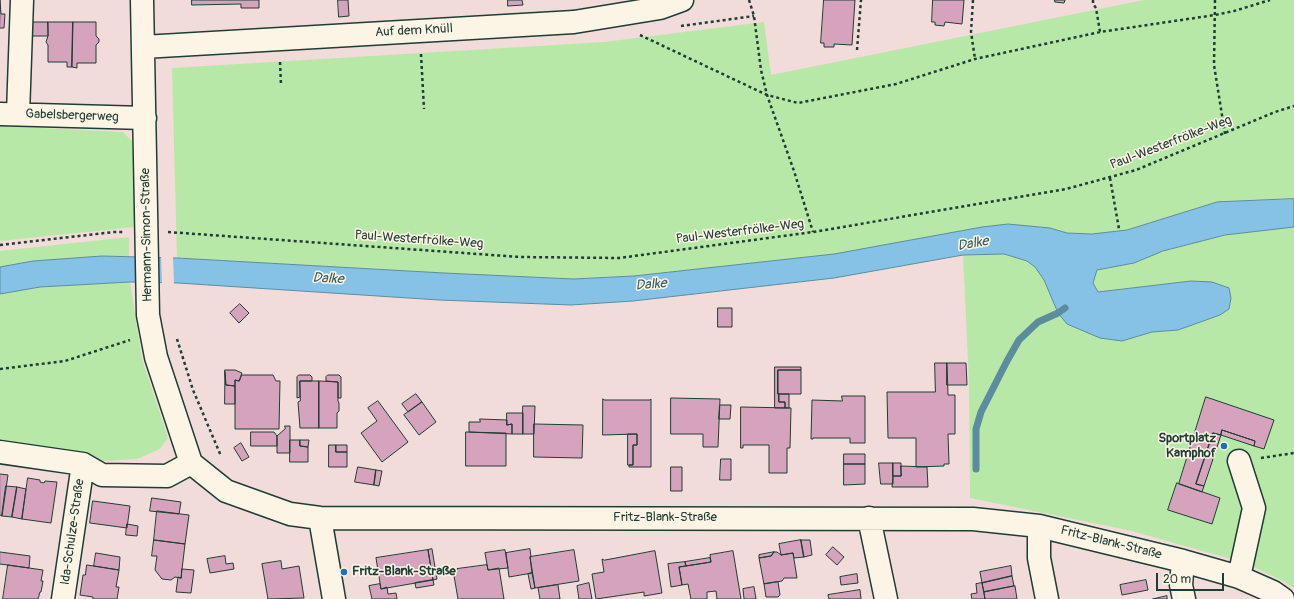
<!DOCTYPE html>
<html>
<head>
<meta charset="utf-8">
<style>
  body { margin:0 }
  #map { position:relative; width:1294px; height:599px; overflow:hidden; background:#f1dcd9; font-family:Pangolin,sans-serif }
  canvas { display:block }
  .scale { position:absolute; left:1156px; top:573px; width:68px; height:18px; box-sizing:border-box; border:2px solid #1f3d34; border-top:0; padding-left:5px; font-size:12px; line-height:14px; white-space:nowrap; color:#1f3d34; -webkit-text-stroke:3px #fcf5e5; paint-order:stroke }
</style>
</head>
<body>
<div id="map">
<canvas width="1294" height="599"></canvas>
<div class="scale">20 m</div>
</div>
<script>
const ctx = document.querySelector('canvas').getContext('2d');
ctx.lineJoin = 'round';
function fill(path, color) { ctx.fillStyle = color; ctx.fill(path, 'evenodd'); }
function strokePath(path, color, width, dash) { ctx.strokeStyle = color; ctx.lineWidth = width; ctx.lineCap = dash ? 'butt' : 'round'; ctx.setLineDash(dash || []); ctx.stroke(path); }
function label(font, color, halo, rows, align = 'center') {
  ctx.font = font + ' Pangolin,sans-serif'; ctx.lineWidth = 3; ctx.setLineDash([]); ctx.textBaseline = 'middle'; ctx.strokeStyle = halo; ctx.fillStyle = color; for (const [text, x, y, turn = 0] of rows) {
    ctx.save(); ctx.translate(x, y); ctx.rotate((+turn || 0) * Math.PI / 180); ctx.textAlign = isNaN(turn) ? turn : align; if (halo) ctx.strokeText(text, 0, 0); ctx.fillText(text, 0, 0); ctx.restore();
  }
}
fill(new Path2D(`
  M1144,0H1294V199L1217,202L1127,230L1092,234L1067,233L1050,228L982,227L834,254L634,276L573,279L444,273L177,258L172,68L604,42L764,22L771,75Z
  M0,126L123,132L132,141L134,151L136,224L134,227L0,241Z
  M1294,227V588L1283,581L1245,563L1132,531L970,498L969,383L963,255L1004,254L1027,261L1035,267L1044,280L1058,313L1122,341L1152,332L1178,330L1191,281L1098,292L1093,283L1097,270L1134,263L1163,251L1225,235Z
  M129,237V257C86,256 43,260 0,267V251Z
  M130,282L142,359L168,438L160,449L137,459L104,461L0,446V294L40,287Z`), '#b8e8a7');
const water = new Path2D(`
  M1294,199V227L1225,235L1163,251L1134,263L1097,270L1093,283L1098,292L1191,281L1212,282L1229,288L1231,298L1229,309L1220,315L1178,330L1152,332L1122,341L1100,338L1067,324L1058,313L1044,280L1035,267L1027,261L1004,254L963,255L834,278L633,301L571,305L439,300L178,283L130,282L40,287L0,294V267L33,261L102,256L177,258L444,273L573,279L634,276L834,254L982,227L1008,224L1050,228L1067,233L1092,234L1127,230L1217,202Z`);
fill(water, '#85c2e5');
strokePath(water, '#5c8d9e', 1);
fill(new Path2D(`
  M161,255L173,256L174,285H162Z`), '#f1dcd9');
strokePath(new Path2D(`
  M976,469V429L981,412L1007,361L1019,340L1038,322L1058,313L1065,308`), '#5c8d9e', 7);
const building = new Path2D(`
  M0,0L1,14H5L4,28H0Z
  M192,0H259V8H241V4L192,5Z
  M338,0H348L349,16L339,17Z
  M508,0H522L523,5L508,6Z
  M824,0H855L852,45L834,44V47H824V43H821Z
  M933,0H964L962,24L945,22L944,26L935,25V22H932Z
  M1055,0H1065L1064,3L1055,2Z
  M30,22H48V36H30Z
  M48,22H73L72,67H67V62H48V45L46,42L48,36Z
  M73,22H96V36L99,39V42L96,45V63H77V68L72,67Z
  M240,304L249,313L239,323L230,313Z
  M718,308H732V327H718Z
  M935,363H947L948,395H955V434H948L949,464H944V466L916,467V438H888L887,392H935Z
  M947,363H966L967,385H947Z
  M775,367H801V370H778V394H779V402H785V408H775Z
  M225,370H235L242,373L239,381L235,380V386L226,385Z
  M778,370H801V394H778Z
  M225,372L226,385L235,386V404H225Z
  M242,375H273L276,381H280L279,429H235V380L239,381Z
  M299,375H310L312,377V381H300V397L297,398V377Z
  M328,375H339L341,377V398H338V382L326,381V377Z
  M300,381H319V428H300L298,402L300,401Z
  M319,381L338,382V401L339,403V411L337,413V428H319Z
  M416,394L422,402L408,412L402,404Z
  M779,394H789V408H785V402H779Z
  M842,396H865V443H850V438H813V439H811L812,400L842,401Z
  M1206,397L1274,420L1264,449L1254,446L1255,441L1222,430L1221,435L1213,433L1196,484L1204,486L1202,492L1179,484Z
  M671,398L720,399L718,447H703V434H671Z
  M603,399L604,400H650L651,399V467H629V465H633V445H637V434L603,435Z
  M378,401L408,442L382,462L361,433L377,421L368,408Z
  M422,402L436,422L419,435L404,415Z
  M720,405H731L730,419H719Z
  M523,406H535L534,434H523Z
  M741,407L791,408L790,448H787V473H769V445H743V448H741Z
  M507,413H523V434H512V424L507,425Z
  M480,419L507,420V425L512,424V434L469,432V422H480Z
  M534,424L583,425L582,458L534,457Z
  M285,426H290V453H277V436L285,429Z
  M1222,430L1255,441L1254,446L1221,435Z
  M251,432H274L277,436V446H251Z
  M466,432L506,433V466H466Z
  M1213,433L1221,435L1204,486L1196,484Z
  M628,434H637V445H633V465H628Z
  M290,440H300V446L308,447V462H290Z
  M300,440H309L308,447L300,446Z
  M241,443L249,457L242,461L234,448Z
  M329,445H336V452H347V467H329Z
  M336,445H347V452H336Z
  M844,454H865V464H844Z
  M721,459H731V480H720Z
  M879,463H893V484H881Z
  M893,463H901V476H893Z
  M844,464H865V484L844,485Z
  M901,466L927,467L928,487H892L893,476H901Z
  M358,467L376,470L374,485L355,482Z
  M671,467H682V491H671Z
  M376,470L382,471L379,486L374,485Z
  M0,474L8,475L2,516L0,515Z
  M28,478L40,480V482L44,483L45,481L57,482L51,523L22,519Z
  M1177,483L1220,498L1212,524L1168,510Z
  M6,486L17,487L12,517L2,516Z
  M17,487L26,489L22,519L12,517Z
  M152,498L181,502L179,514L150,511Z
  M93,501L130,506L127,528L90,523Z
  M157,511L189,515L185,544L154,540Z
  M127,524L138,526L137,536L126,535Z
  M154,540L185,544L181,578L175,577L171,580L162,579L155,570L157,556H152Z
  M801,540H810L812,555L804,557Z
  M801,540L804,557L794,558L793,553L781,555L779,544Z
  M833,547L844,557L837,565L826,555Z
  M432,549L437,579L433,580L428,550Z
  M530,549L531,557H530L532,573L509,577L506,553Z
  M428,550L433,580L381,589L376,558Z
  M505,550L508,568L488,570L485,553Z
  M574,550L579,581L535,588L530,557Z
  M655,551L662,593L644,596V592L596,599L592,574L604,572L602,559L604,560Z
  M733,551L741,599H717L716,591L707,592V599H691L688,584L682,585L679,567L711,562L710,555Z
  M0,552L30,556L29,568L0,564Z
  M774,552H777L781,555L793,553L797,578H784L782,581L764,584L759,558L771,556Z
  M774,552L771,556L759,558V555Z
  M96,553L120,557L119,570L94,566Z
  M225,556L226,564L233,563L234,569L210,573L207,559Z
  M710,558L711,562L686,566L685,562Z
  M281,561L282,569L299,566L304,598L268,599L262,564Z
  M685,562L686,566L679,567L682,585L671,587L668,564Z
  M8,565L43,570L41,581H43L41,592H40L38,599H3Z
  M87,565L119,570L116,587H119L117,599H93V597L80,595L83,575H85Z
  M487,565L488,570L499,568L504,599H458L453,570H457V569Z
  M1011,566L1012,576L982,583L980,572Z
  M182,569L194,570L191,593L176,592L178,577L181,578Z
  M532,573L535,588L531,589L528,574Z
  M857,574L858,583L841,585L840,577Z
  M1012,576L1014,586L984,592L982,583Z
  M433,580L434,585L416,588L415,583Z
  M1146,580L1148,590L1122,595L1120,585Z
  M778,582L780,595L778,597H766L764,584Z
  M589,583L592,599H579L577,586Z
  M982,583L985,599H972L971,594L977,593L976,584Z
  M380,584L381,589L387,587L388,594L396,593L397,599H372L369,586Z
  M558,585L560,599H540L538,588Z
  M1015,586L1017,599H985L984,592Z
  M754,587L756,599H744L743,589Z
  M860,590L861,599H829L828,595Z
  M1167,596V599H1153Z`);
fill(building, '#d6a3bd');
strokePath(building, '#1f3d34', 1);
const minor = new Path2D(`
  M142,0L148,315L156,357L191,463
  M143,47L574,22L660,8L682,0
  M0,114L145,118
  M18,114L22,0
  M0,452L83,464L102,475L167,476L191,463
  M191,463L226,491L290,514L320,518L973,519L1039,526L1183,561L1239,577L1273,592L1283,599
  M320,518L334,599
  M869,518L886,599
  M1039,526V558L1047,599
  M1183,561L1181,585L1184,599
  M1239,577L1254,508L1239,461
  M63,599L83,464`);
strokePath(minor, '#1f3d34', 25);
strokePath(new Path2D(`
  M749,0L754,16L761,70L767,95L794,171L813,232
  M973,0L971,32L975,59
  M1093,0V4L1096,8L1100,32
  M1215,0L1214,65L1225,134
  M681,26L754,16
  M640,35L767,95L798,103L896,84L975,59L1100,32L1215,15L1234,11L1270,0
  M857,50L861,0
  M421,54L424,109
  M280,62L281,85
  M1110,178L1119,229
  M168,232L520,257L619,258L813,232L1066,189L1136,170L1275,112L1294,106
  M0,245L114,232H125
  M177,339L193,390L221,456
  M0,369L65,361L130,340
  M1261,458L1294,453`), '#1f3d34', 2.5, [3, 3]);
strokePath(minor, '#fcf5e5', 22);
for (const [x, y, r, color] of [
  [1224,446,4,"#1f6fb2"],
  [344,572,4,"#1f6fb2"]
]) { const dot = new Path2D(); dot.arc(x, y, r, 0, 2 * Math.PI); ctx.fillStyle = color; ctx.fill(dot); strokePath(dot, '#fcf5e5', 1.5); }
label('13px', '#1f3d34', '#fcf5e5', [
  ["Auf dem Knüll",414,31,-3],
  ["Gabelsbergerweg",72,116,2],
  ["Paul-Westerfrölke-Weg",1171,143,-21],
  ["Paul-Westerfrölke-Weg",740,232,-7],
  ["Hermann-Simon-Straße",147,235,-91],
  ["Paul-Westerfrölke-Weg",419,240,4],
  ["Fritz-Blank-Straße",665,518],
  ["Ida-Schulze-Straße",73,532,-82],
  ["Fritz-Blank-Straße",1111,543,14]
]);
label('bold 13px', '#1f3d34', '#fcf5e5', [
  ["Sportplatz",1216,439],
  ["Kamphof",1216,454],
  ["Fritz-Blank-Straße",352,572,"left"]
], 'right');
label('italic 14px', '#385e60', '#fcf5e5', [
  ["Dalke",973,244,-10],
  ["Dalke",328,279,3],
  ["Dalke",651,285,-5]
]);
</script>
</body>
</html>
